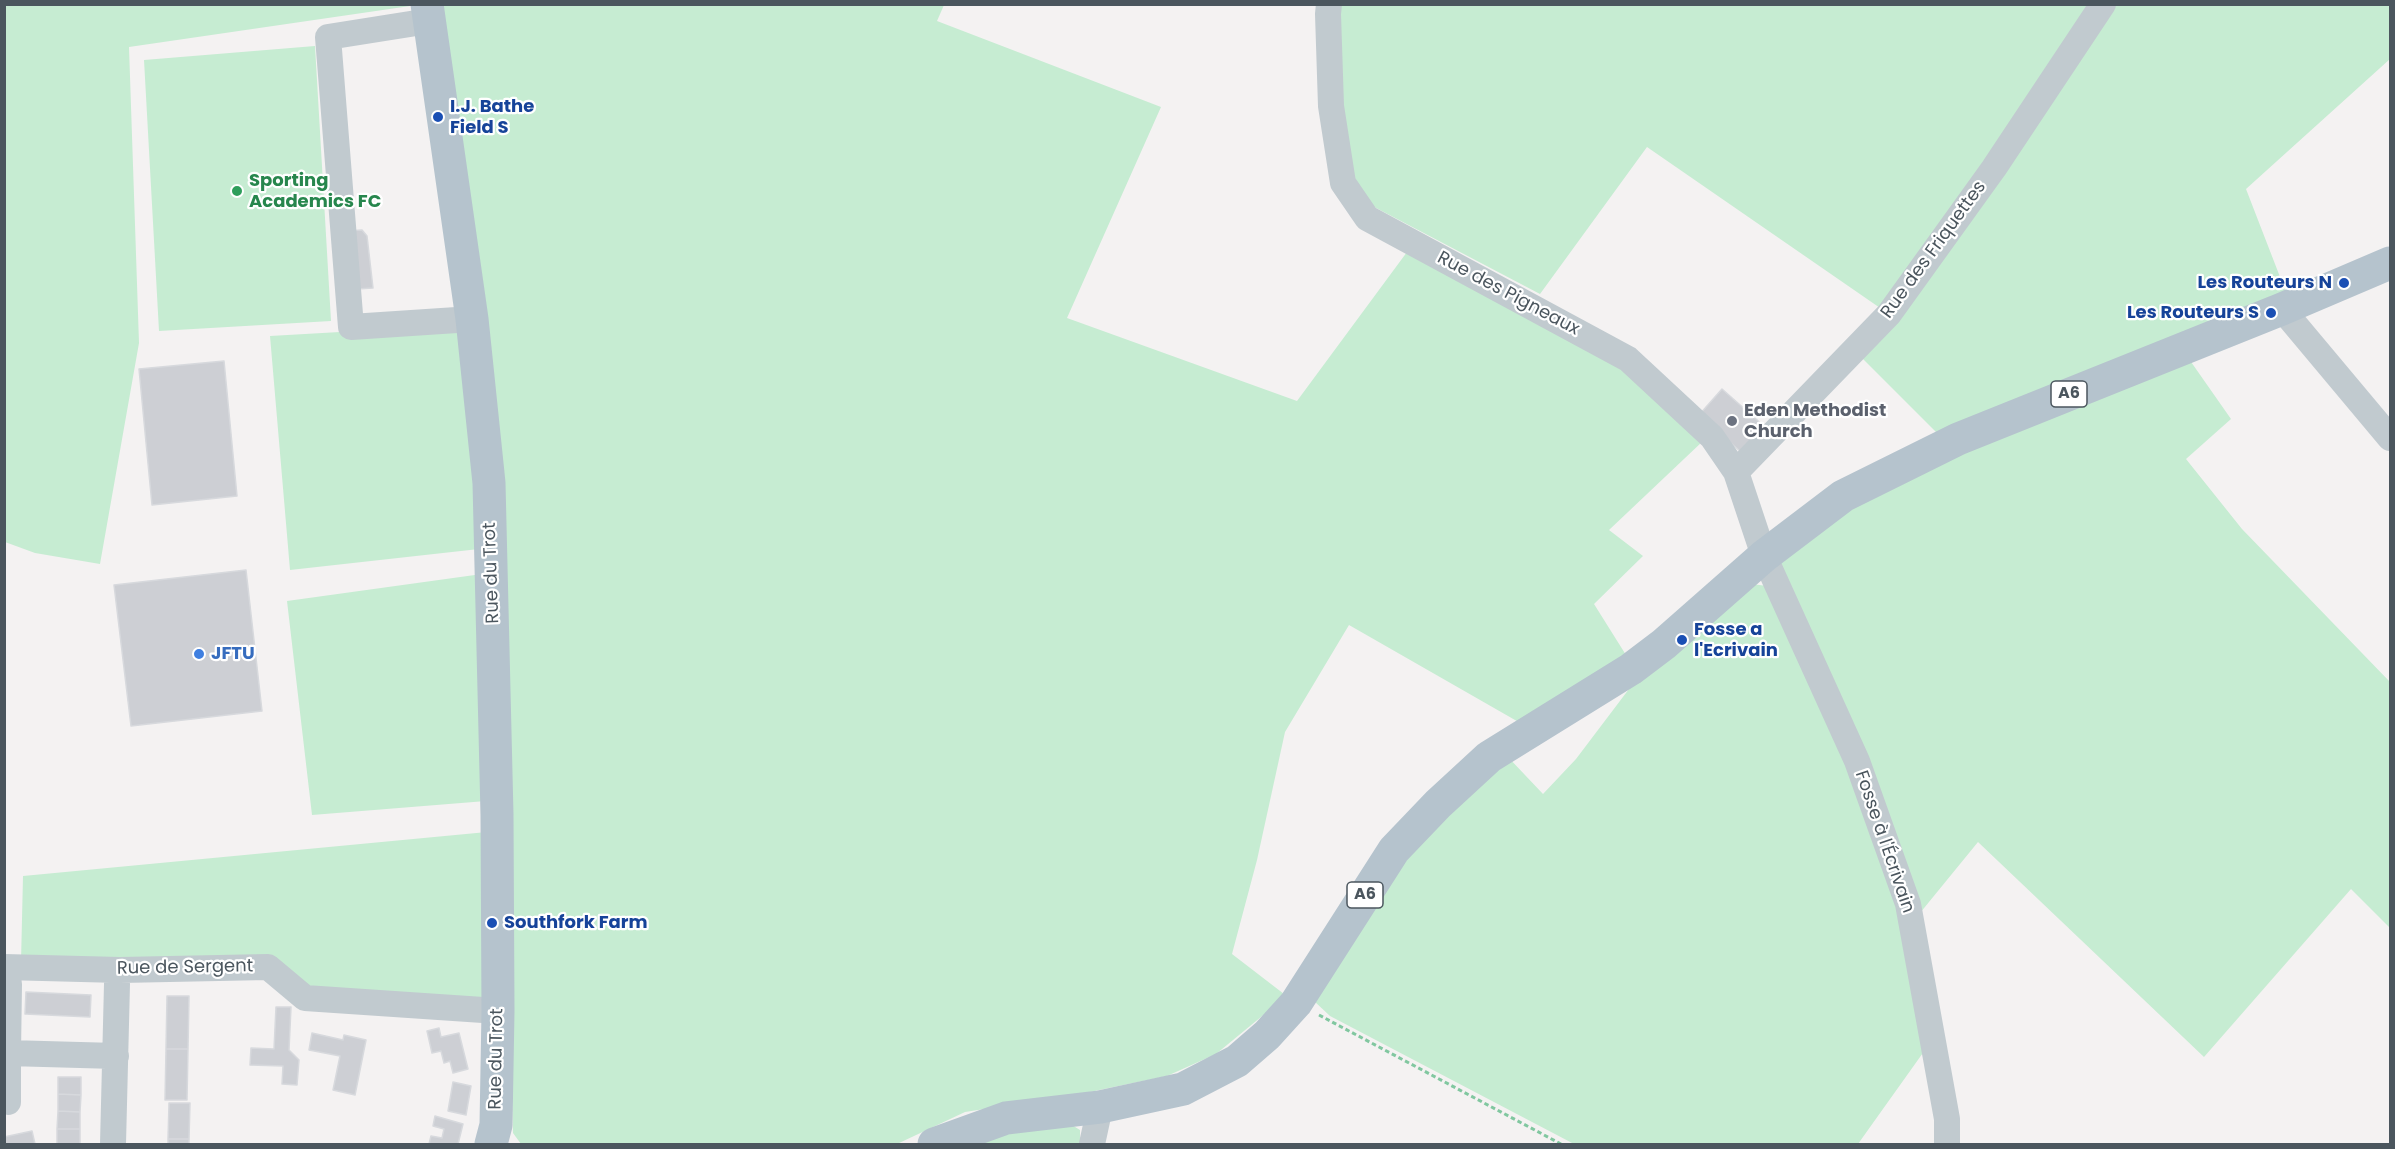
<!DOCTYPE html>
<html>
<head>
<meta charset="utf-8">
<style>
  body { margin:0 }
  #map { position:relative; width:2395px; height:1149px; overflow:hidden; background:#f4f2f2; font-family:Poppins,sans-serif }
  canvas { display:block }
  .frame { position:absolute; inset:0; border:6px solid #4b565e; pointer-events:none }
</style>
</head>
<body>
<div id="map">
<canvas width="2395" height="1149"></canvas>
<div class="frame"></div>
</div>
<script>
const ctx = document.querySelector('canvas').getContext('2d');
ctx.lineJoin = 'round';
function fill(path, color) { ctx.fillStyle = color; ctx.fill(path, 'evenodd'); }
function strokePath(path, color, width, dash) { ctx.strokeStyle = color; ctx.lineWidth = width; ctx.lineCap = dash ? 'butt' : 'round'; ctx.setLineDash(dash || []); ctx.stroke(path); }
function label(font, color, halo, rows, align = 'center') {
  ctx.font = font + ' Poppins,sans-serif'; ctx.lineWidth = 4.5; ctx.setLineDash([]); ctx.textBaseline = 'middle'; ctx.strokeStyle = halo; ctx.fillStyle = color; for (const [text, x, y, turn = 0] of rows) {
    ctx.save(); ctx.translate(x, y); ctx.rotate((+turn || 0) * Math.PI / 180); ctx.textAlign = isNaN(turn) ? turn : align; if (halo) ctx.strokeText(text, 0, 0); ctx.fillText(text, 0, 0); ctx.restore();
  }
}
fill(new Path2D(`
  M4,5H417L129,47L139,343L100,564L35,553L5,542Z
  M442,5H944L937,21L1161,107L1067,318L1297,401L1407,252L1617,361L1703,441L1609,530L1643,556L1594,604L1626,655L1522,724L1349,625L1285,732L1257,860L1232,954L1284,994L1267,1012L1216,1054L1167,1076L1075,1095L965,1112L897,1144H521L513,1133L510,1019Z
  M1340,5H2095L1883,310L1647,147L1540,294L1359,199L1347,152L1336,37Z
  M2112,5H2390V59L2246,189L2287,295L1939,435L1860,356Z
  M315,46L331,321L159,331L144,60Z
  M462,325L479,549L290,570L270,336Z
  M2189,359L2231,419L2186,459L2242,529L2390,682V928L2351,889L2204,1057L1978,842L1920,913L1773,563L1860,497Z
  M482,574L486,801L312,815L287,601Z
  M1752,584L1767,586L1838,733L1900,904L1925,1050L1858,1144H1574L1330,1016L1314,1001L1378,895L1452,805L1507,756L1543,794L1576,759L1632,685Z
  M487,832L486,1002L310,995L287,968L21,962L23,876Z
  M1067,1122L1080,1130V1144H971L1009,1129Z`), '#c6ecd2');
const building = new Path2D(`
  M362,230L367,236L373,288L357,289L347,231Z
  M224,361L237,496L152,505L139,369Z
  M1722,389L1765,427L1741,452L1699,415Z
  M246,570L262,711L131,726L114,585Z
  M26,992L91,995L90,1017L25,1014Z
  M167,996H189L188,1049H166Z
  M276,1007H291L289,1050L299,1060L297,1085L282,1084L283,1066L250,1065L251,1048L274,1049Z
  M439,1028L441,1037L459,1033L468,1069L453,1073L450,1061L444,1063L441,1051L432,1053L427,1031Z
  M312,1033L343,1040L344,1035L366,1040L355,1095L333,1090L340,1056L309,1050Z
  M166,1049H188L187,1100H165Z
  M58,1077H81V1095L58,1094Z
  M453,1082L471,1086L466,1115L448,1111Z
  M58,1094L81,1095L80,1112L58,1111Z
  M169,1103H190L189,1139H168Z
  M58,1111L80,1112V1129H57Z
  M435,1116L463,1124L458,1144H429L431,1136L442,1138L444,1129L433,1126Z
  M57,1129H80V1144H57Z
  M32,1131L35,1144H4V1137Z
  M168,1139H189V1144H168Z`);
fill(building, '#cdcfd4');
strokePath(building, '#d7d9dd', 1.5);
strokePath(new Path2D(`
  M1319,1015L1561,1144`), '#81c7a0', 3, [4.5, 3]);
strokePath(new Path2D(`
  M1329,4L1328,14L1331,106L1343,183L1367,218L1628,359L1712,437L1736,472L1764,556L1857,761L1908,904L1947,1119V1144
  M429,21L328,37L351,327L472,319
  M2282,309L2390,438
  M1736,472L1889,314L1994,168L2103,4
  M4,967L120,970L268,967L305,998L498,1011
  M9,984L8,1053L116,1056
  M8,1102V1053
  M113,1144L117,984
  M1092,1144L1100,1107`), '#c1cacf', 26);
strokePath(new Path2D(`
  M427,4L472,319L489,483L497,815L498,1011L496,1125L491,1144
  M934,1144L1006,1118L1100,1107L1183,1089L1237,1061L1267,1035L1296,1003L1394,850L1438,804L1489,757L1631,669L1664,644L1764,556L1843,496L1958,439L2282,309L2390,263`), '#b5c3cd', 33);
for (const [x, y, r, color] of [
  [438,117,6,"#1a4fb4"],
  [237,191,6,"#2e9e5b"],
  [2344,283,6,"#1a4fb4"],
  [2271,313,6,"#1a4fb4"],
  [1732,421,6,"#6b7280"],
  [1682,640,6,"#1a4fb4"],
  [199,654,6,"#3f7fe0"],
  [492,923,6,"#1a4fb4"]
]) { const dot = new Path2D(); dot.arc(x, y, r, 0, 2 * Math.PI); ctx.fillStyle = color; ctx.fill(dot); strokePath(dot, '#fff', 2); }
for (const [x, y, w] of [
  [2069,394,36],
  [1365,895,36]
]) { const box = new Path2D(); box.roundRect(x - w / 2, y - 13, w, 26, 4.5); ctx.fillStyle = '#fff'; ctx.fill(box); strokePath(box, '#4b565e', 1.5); }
label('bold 16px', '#4b565e', null, [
  ["A6",2069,394],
  ["A6",1365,895]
]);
label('bold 18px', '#164399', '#fff', [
  ["I.J. Bathe",450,107],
  ["Field S",450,128],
  ["Les Routeurs N",2332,283,"right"],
  ["Les Routeurs S",2259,313,"right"],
  ["Fosse a",1694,630],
  ["l'Ecrivain",1694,651],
  ["Southfork Farm",504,923]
], 'left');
label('bold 18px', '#27864d', '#fff', [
  ["Sporting",249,181],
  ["Academics FC",249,202]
], 'left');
label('18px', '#4b565e', '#fff', [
  ["Rue des Friquettes",1934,250,-54],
  ["Rue des Pigneaux",1508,294,28],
  ["Rue du Trot",492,573,-92],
  ["Fosse à l'Écrivain",1884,842,71],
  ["Rue de Sergent",185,968,-1],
  ["Rue du Trot",497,1059,-89]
]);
label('bold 18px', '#5b616d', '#fff', [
  ["Eden Methodist",1744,411],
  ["Church",1744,432]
], 'left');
label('bold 18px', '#366cbe', '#fff', [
  ["JFTU",211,654]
], 'left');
</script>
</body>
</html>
